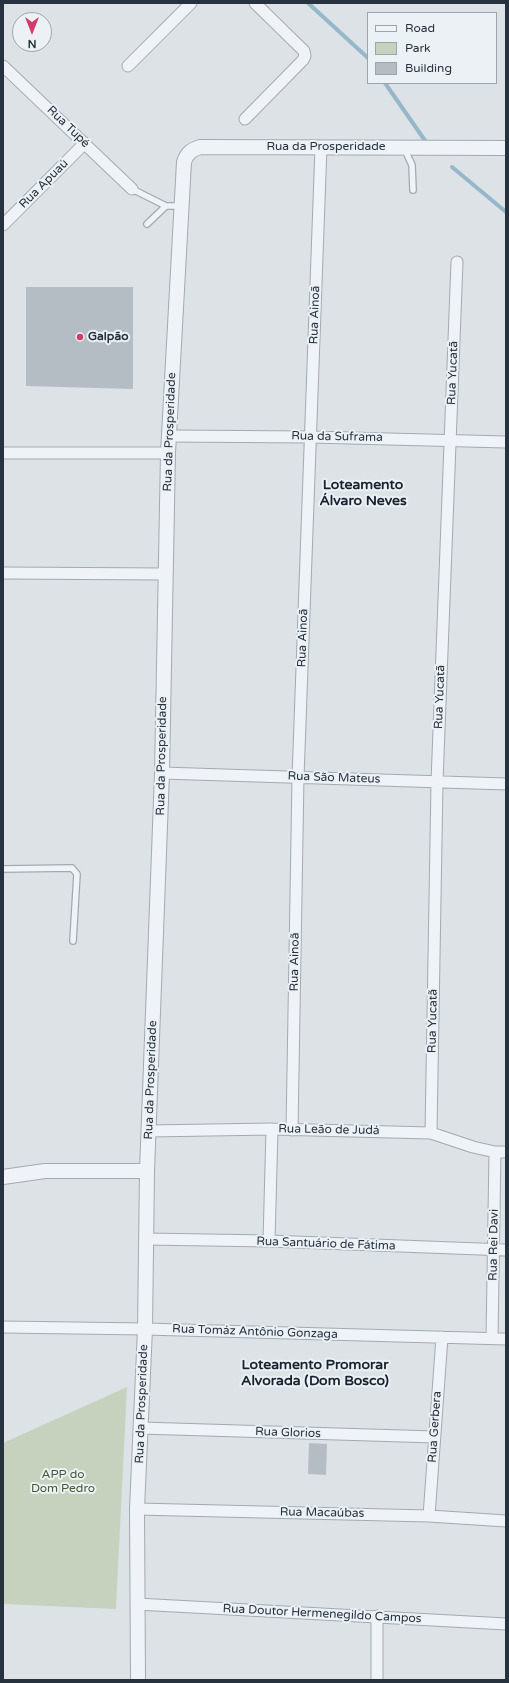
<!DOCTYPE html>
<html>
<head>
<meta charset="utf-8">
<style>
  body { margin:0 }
  #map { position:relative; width:509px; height:1683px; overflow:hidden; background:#dde2e7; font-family:"Varela Round",sans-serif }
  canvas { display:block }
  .frame { position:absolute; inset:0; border:4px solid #26323e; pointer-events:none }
  .legend { position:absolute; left:367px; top:12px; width:130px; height:72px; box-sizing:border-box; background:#ecf1f5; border:1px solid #9da5ac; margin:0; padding:5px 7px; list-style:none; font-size:12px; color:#26323e }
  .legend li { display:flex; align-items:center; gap:8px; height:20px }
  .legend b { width:20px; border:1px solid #9da5ac }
  .north { position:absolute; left:12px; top:12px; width:40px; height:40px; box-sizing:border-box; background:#ecf1f5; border:1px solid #9da5ac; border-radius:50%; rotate:180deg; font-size:11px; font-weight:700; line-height:16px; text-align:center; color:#26323e }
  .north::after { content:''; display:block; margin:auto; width:14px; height:18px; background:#d33b69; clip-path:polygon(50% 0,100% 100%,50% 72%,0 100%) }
</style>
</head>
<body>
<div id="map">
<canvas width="509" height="1683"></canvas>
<div class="frame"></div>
<ul class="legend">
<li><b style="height:5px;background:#eff2f6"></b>Road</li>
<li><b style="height:11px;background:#c6d2bd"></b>Park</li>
<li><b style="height:11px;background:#b4bcc4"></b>Building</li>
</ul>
<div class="north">N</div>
</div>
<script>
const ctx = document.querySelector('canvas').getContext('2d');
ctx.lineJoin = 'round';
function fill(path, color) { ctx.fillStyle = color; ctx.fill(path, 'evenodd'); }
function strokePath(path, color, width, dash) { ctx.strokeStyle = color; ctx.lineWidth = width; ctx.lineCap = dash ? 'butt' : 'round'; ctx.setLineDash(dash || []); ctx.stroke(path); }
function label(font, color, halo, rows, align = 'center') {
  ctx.font = font + ' "Varela Round",sans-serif'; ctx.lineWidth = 4; ctx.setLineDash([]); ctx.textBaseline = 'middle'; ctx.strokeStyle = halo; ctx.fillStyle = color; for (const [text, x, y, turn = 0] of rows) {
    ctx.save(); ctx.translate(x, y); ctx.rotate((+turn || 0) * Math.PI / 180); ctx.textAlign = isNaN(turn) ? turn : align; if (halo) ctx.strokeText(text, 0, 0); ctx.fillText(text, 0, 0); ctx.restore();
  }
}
fill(new Path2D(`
  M127,1387L116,1609L3,1604V1443Z`), '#c6d2bd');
strokePath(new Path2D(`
  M308,3L368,58
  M385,83L426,142
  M452,167L506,212`), '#96b7c9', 4);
fill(new Path2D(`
  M26,287H133V389L26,386Z
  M309,1443L327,1444L326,1475L308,1474Z`), '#b4bcc4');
const service = new Path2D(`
  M404,148L412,165L413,190
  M132,189L166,206
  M147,224L166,206H181
  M3,869L72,868L77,874L73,941`);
const minor = new Path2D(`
  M3,66L132,189
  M128,66L191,3
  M245,119L303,60L305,56L304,51L255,3
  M3,225L85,143
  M169,436L311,437L506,442
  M3,453H168
  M3,573L166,574
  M162,773L506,784
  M292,1130L298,777L321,147
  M149,1131L272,1129L431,1133L473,1147L495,1152H506
  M431,1133L437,782L457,262
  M146,1239L269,1241L506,1250
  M269,1241L272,1129
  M3,1327L145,1329L506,1339
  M492,1338L495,1152
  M141,1428L435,1437
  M137,1509L429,1516L506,1521
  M429,1516L442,1337
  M137,1604L506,1624
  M377,1680V1616`);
const tertiary = new Path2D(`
  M3,1177L45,1171H147
  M138,1680L137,1509L145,1329L147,1171L162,773L168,453L184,162C187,153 191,150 200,147L506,148`);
strokePath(service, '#a2aab1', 8);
strokePath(minor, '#a2aab1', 13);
strokePath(tertiary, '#a2aab1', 16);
strokePath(service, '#eff2f6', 5.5);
strokePath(minor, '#eff2f6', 11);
strokePath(tertiary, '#eff2f6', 14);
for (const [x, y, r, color] of [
  [80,337,4,"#d33b69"]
]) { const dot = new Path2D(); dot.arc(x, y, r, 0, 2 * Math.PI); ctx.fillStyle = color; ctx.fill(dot); strokePath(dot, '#ecf1f5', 1.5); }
label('12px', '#26323e', '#ecf1f5', [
  ["Rua Tupé",68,127,44],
  ["Rua da Prosperidade",326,147],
  ["Rua Apuaú",44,184,-45],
  ["Rua Ainoã",315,315,-88],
  ["Rua Yucatã",453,373,-88],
  ["Rua da Prosperidade",170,432,-88],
  ["Rua da Suframa",337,437,1],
  ["Rua Ainoã",303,638,-88],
  ["Rua Yucatã",440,697,-88],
  ["Rua da Prosperidade",162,756,-89],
  ["Rua São Mateus",334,778,2],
  ["Rua Ainoã",295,962,-89],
  ["Rua Yucatã",433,1021,-89],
  ["Rua da Prosperidade",151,1080,-88],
  ["Rua Leão de Judá",329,1130,1],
  ["Rua Santuário de Fátima",326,1244,2],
  ["Rua Rei Davi",494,1245,-89],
  ["Rua Tomáz Antônio Gonzaga",255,1332,2],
  ["Rua da Prosperidade",142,1404,-88],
  ["Rua Gerbera",435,1427,-86],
  ["Rua Glorios",288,1433,2],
  ["Rua Macaúbas",322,1513,1],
  ["Rua Doutor Hermenegildo Campos",322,1614,3]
]);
label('bold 12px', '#26323e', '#ecf1f5', [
  ["Galpão",88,337]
], 'left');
label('12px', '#405a32', '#ecf1f5', [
  ["APP do",63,1475],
  ["Dom Pedro",63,1489]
]);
label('bold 14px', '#18232f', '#ecf1f5', [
  ["Loteamento",363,485],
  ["Álvaro Neves",363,501],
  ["Loteamento Promorar",315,1365],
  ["Alvorada (Dom Bosco)",315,1381]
]);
</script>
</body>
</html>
